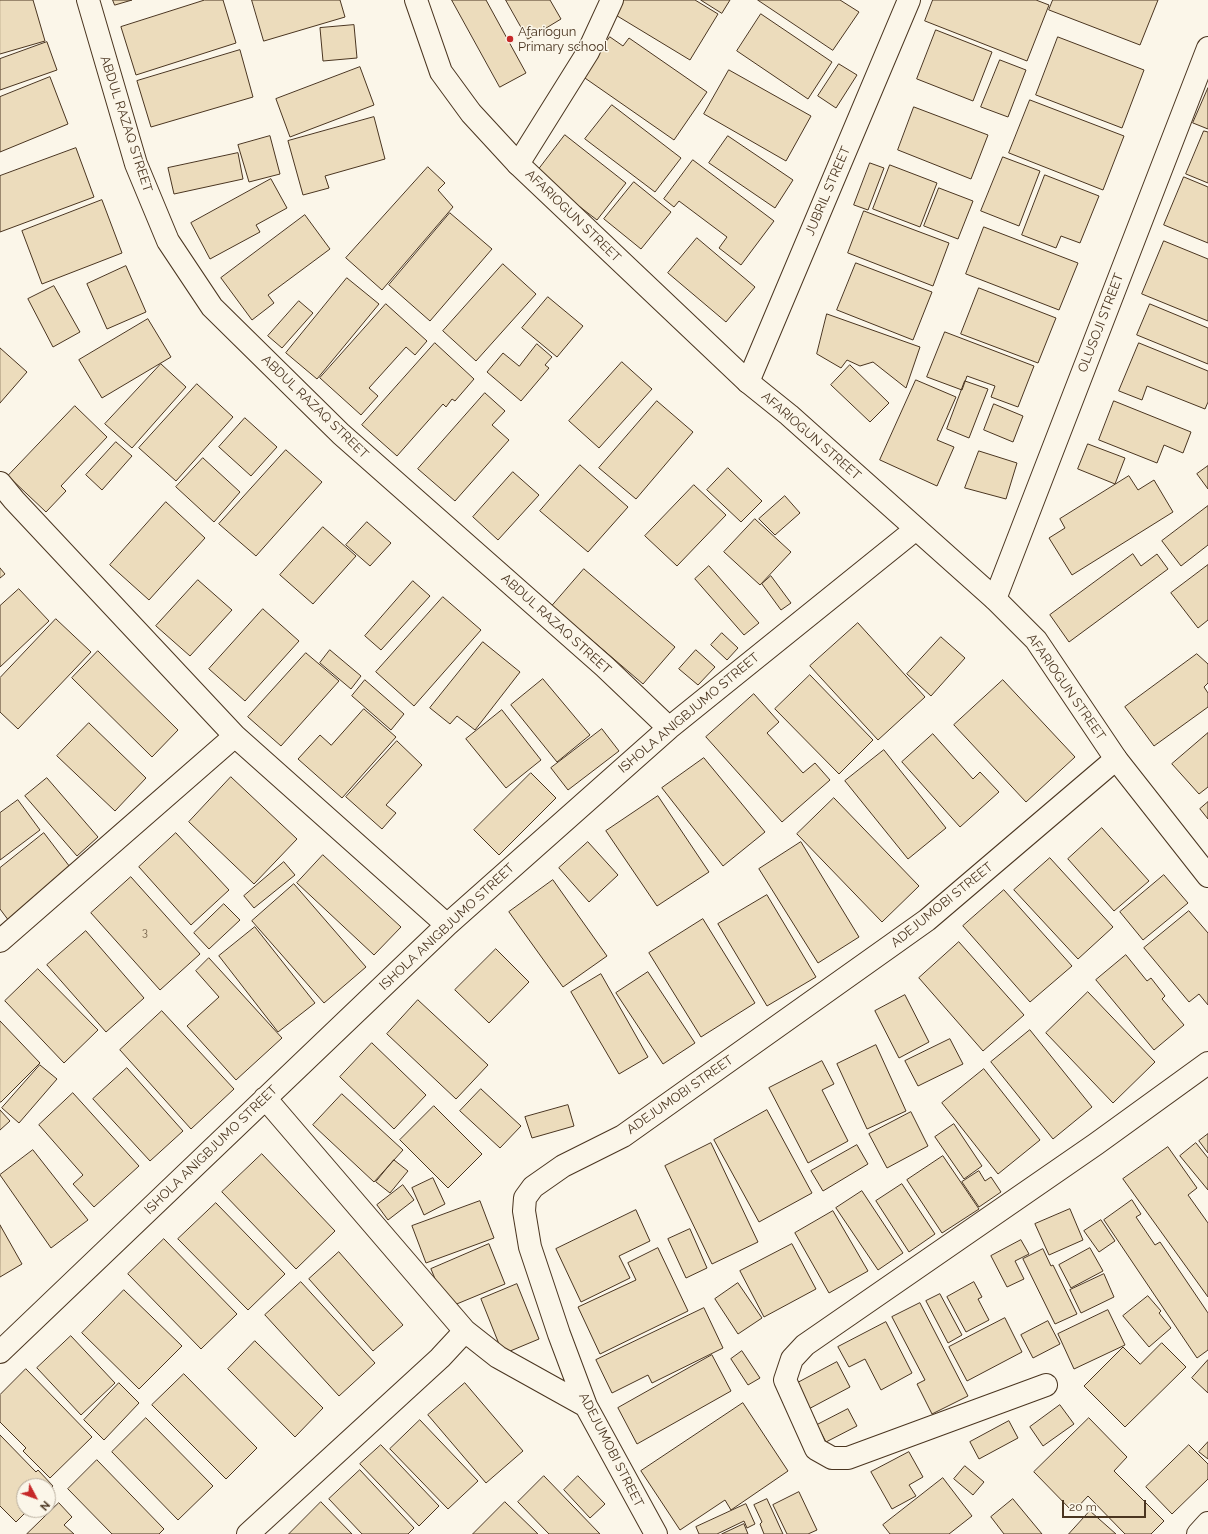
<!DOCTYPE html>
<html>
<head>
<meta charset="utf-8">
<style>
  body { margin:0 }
  #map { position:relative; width:1208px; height:1534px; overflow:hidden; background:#fbf6e9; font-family:Raleway,sans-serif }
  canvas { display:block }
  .north { position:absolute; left:16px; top:1478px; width:40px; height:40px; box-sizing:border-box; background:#fbf6e9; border:1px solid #b4a999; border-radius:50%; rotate:131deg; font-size:11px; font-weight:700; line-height:16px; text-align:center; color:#4a3520 }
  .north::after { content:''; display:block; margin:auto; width:14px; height:18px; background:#c62828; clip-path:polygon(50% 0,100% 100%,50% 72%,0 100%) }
  .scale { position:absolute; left:1062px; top:1500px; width:84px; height:18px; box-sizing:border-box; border:2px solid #4a3520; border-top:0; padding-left:5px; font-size:12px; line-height:14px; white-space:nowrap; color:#4a3520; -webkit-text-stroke:3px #fbf6e9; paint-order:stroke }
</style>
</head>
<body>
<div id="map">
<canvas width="1208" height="1534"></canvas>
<div class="north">N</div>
<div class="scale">20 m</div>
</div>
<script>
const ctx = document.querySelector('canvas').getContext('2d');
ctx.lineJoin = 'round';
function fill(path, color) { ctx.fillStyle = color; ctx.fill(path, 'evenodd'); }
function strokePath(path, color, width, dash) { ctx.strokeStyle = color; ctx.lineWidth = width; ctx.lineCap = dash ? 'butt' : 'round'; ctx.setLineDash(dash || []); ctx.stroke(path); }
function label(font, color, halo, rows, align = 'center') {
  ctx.font = font + ' Raleway,sans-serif'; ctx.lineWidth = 3; ctx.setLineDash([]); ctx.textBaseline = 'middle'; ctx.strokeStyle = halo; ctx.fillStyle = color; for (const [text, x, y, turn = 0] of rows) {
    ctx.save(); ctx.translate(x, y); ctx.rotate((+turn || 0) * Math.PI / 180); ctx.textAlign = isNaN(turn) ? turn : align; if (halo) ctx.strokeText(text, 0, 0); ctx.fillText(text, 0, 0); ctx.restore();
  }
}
const building = new Path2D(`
  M0,0H33L45,41L0,54Z
  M113,0H132L115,5Z
  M205,0H223L236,43L136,75L121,27Z
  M252,0H340L345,17L264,41Z
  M452,0H486L526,73L500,87Z
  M506,0H550L561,19L528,39Z
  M622,0H695L718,14L690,60L614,14Z
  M701,0H730L722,13Z
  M758,0H840L859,12L833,50Z
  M933,0H1036L1049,5L1027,61L925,21Z
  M1053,0H1158L1140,45L1049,10Z
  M761,14L832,62L808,99L737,51Z
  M354,25L357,58L323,61L320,28Z
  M936,30L992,52L973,101L917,79Z
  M610,37L623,46L629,38L707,92L674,140L582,76Z
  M1058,37L1144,70L1122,128L1036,95Z
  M47,42L57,70L0,90V59Z
  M240,50L253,97L151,127L137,81Z
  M1000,60L1026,70L1008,117L981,107Z
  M839,64L857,75L836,108L818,96Z
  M360,67L374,105L290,137L276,99Z
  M729,70L811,116L786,161L704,114Z
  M50,77L68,124L0,152V97Z
  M1208,88V129L1193,123Z
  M1030,100L1124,136L1103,190L1009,153Z
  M612,105L681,158L655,192L585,139Z
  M914,107L988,135L971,179L898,150Z
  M374,117L385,159L325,176L329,188L303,195L288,141Z
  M1204,131L1208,132V183L1186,174Z
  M565,135L626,183L597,220L536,173Z
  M270,136L280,174L249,182L238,145Z
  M728,136L793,180L775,208L709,163Z
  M76,148L94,197L0,232V176Z
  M238,153L243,179L174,194L168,168Z
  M1003,157L1040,171L1019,226L981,211Z
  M693,160L774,221L741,265L719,248L727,237L679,201L674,207L664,199Z
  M870,163L884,168L868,210L854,205Z
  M890,165L937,183L920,227L873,209Z
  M428,167L445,183L438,190L453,207L382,290L346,258Z
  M1045,175L1099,196L1080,243L1061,236L1056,248L1022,235Z
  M1184,177L1208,187V243L1164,225Z
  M271,179L287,208L256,225L260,232L210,259L191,223Z
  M634,182L671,212L641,249L604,219Z
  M939,188L973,201L958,239L924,226Z
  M102,200L122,253L42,284L22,231Z
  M864,211L949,243L933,286L848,253Z
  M450,213L492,249L430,321L389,285Z
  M305,215L330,249L268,295L274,303L252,320L221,278Z
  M984,227L1078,263L1059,310L966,274Z
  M697,238L755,287L726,322L668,273Z
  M1164,241L1208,259V321L1142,294Z
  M856,263L932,292L913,340L837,310Z
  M503,264L536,294L476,361L443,331Z
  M126,266L146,312L107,329L87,284Z
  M347,278L379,304L317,379L286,353Z
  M54,286L80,332L53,347L28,299Z
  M979,288L1056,318L1038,363L961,334Z
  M548,297L583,326L557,357L522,328Z
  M299,301L313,313L282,348L268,336Z
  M386,304L427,341L415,355L406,347L369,388L378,396L361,415L320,378Z
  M1150,304L1208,328V364L1137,335Z
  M827,314L920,347L906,388L873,362L860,366L847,360L841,368L817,354Z
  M148,319L171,357L102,398L79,360Z
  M945,332L1034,366L1018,407L991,397L995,386L967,376L962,390L927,377Z
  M435,343L474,379L455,401L452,399L446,407L443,404L397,456L362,425Z
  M1139,343L1208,371V402L1205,409L1147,386L1142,400L1119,391Z
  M537,344L552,357L545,365L549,368L521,401L487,372L503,353L519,366Z
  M0,348L27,372L0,403Z
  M622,362L652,389L599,448L569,421Z
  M161,364L186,387L132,448L105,424Z
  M850,365L889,403L870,422L831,385Z
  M916,380L956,397L937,440L954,447L937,486L880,460Z
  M965,381L988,389L969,438L947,429Z
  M197,384L233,417L176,481L139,448Z
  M485,393L505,411L492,425L509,440L455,501L418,469Z
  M657,401L693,432L636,499L599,468Z
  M1114,401L1191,432L1183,453L1164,445L1157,463L1099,440Z
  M994,404L1023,416L1013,442L984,430Z
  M75,406L107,437L61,486L66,491L46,512L8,476Z
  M245,418L277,447L251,476L219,447Z
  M116,442L132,456L102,490L86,475Z
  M1088,444L1125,458L1115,484L1078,469Z
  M286,450L322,482L256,556L219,524Z
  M979,451L1017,463L1006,499L965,488Z
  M203,458L240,492L214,522L176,487Z
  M580,465L628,507L588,552L540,511Z
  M1208,466V489L1197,474Z
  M728,468L762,501L741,522L707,490Z
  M513,472L539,495L498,540L473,517Z
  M1129,476L1138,490L1154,480L1173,512L1072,575L1049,538L1065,528L1060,519Z
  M694,485L726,515L677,566L645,536Z
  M785,496L800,513L775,535L759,519Z
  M166,502L205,538L149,600L110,565Z
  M1208,506V545L1181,566L1162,541Z
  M755,519L791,552L760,585L724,552Z
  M367,522L391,543L370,566L346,545Z
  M323,527L356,556L313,604L280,575Z
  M1133,554L1141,566L1157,554L1168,569L1069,642L1050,615Z
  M1208,565V620L1198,628L1171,593Z
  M709,566L759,623L744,635L695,579Z
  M0,568L5,574L0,578Z
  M584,569L675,647L643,684L552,606Z
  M771,576L791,603L781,610L762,584Z
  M198,580L232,610L190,656L156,626Z
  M413,581L430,596L381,650L365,636Z
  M19,589L49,621L0,667V606Z
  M443,597L481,630L414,706L376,672Z
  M263,609L299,641L245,701L209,669Z
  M56,619L91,652L18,729L0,712V678Z
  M858,623L925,697L878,740L810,666Z
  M722,633L738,648L727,660L711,645Z
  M941,637L965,658L931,696L907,674Z
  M483,642L520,672L475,730L457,716L450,724L430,708Z
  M330,650L361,676L351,689L320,663Z
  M696,650L715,667L698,685L679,669Z
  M98,651L178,730L152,757L72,678Z
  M306,653L339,681L281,746L248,717Z
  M1197,654L1208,664V683L1204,687L1208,693V707L1154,746L1125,707Z
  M810,675L873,740L839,774L775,709Z
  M543,679L590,735L557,762L511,705Z
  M365,680L404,714L391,730L352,696Z
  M1003,680L1075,757L1026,802L954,725Z
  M754,694L779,722L767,733L803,773L815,763L830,780L782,822L706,737Z
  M364,709L396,737L342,798L298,759L320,735L331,745Z
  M502,710L541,760L506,788L466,739Z
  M89,723L146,778L115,811L57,756Z
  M602,729L619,751L568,790L551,768Z
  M1208,733V787L1199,794L1172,764Z
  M933,734L973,779L980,772L999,792L960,827L902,762Z
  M397,741L422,765L386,805L396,813L382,829L346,797Z
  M884,750L946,828L908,859L845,781Z
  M704,758L765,832L723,866L662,788Z
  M531,773L556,798L499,855L474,830Z
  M231,777L297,839L254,884L189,822Z
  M47,778L98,837L77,856L25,796Z
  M658,796L709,872L657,906L606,831Z
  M834,798L919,886L882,922L797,834Z
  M18,800L40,830L0,860V813Z
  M1208,802V819L1200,809Z
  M1102,828L1149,881L1114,911L1068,859Z
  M44,833L73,871L9,921L0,909V868Z
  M176,833L229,890L191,925L139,867Z
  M588,842L618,875L589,902L559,868Z
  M801,842L859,937L818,963L759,869Z
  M323,855L401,927L374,955L297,883Z
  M1050,858L1113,927L1078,959L1014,890Z
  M284,862L295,875L254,908L244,896Z
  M1164,875L1188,903L1143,940L1120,912Z
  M131,877L200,954L160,990L91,913Z
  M553,880L607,956L563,987L509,912Z
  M294,884L366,967L324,1003L252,921Z
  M1004,890L1072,966L1030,1002L963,926Z
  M767,895L816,977L767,1006L718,924Z
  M224,904L240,920L209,949L194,933Z
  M1189,911L1208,933V1005L1199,994L1189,1002L1144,948Z
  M703,919L755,1003L701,1037L649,953Z
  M255,927L315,1003L278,1032L219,956Z
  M86,931L144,998L106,1032L47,965Z
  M959,942L1024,1015L983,1051L919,978Z
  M496,949L529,982L489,1023L455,990Z
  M1126,955L1147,981L1151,978L1165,996L1162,999L1184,1025L1154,1050L1096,980Z
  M209,958L282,1038L236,1080L187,1026L219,997L196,971Z
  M38,969L98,1030L64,1063L5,1001Z
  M648,972L695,1043L663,1064L616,993Z
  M601,974L648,1057L619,1074L571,992Z
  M1088,992L1155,1062L1113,1103L1046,1033Z
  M905,995L929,1042L899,1058L875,1011Z
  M418,1000L488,1065L456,1099L387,1034Z
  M162,1011L234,1089L191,1129L120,1050Z
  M0,1021L40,1063L1,1102H0Z
  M1030,1030L1092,1107L1053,1139L991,1062Z
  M950,1039L963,1064L918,1086L905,1061Z
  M372,1043L426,1095L394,1129L340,1077Z
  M876,1045L906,1111L867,1129L837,1064Z
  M822,1061L834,1084L822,1090L848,1141L808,1163L769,1088Z
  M40,1065L57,1079L19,1123L2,1108Z
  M127,1068L183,1131L150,1161L93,1099Z
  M984,1069L1040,1140L998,1174L942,1103Z
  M481,1089L521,1126L500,1148L460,1111Z
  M73,1093L139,1166L94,1207L73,1184L83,1175L39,1125Z
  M342,1094L403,1150L374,1182L313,1125Z
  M568,1105L574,1126L532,1138L525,1117Z
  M434,1106L482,1154L448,1188L400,1140Z
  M0,1110L10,1121L0,1130Z
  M767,1110L812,1193L759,1222L714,1140Z
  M911,1112L928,1146L887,1168L869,1134Z
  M954,1124L982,1166L964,1179L935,1137Z
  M1208,1134V1153L1199,1141Z
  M711,1143L758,1242L712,1264L665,1166Z
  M1196,1143L1208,1158V1190L1180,1156Z
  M857,1145L868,1164L823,1191L811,1171Z
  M1168,1147L1197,1188L1188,1195L1208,1223V1297L1123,1179Z
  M33,1150L88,1220L51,1248L0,1175Z
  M262,1154L335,1231L296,1269L222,1192Z
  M943,1156L979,1209L942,1233L907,1180Z
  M394,1160L408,1171L390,1193L376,1182Z
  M979,1171L985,1181L991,1177L1001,1192L979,1207L962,1182Z
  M433,1178L445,1204L424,1215L412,1188Z
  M902,1184L935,1234L909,1252L876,1201Z
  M403,1185L414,1200L388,1220L377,1205Z
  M862,1191L903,1253L878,1270L836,1208Z
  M1132,1200L1141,1214L1136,1217L1155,1245L1160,1242L1208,1313V1350L1197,1358L1104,1220Z
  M480,1201L494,1238L426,1263L412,1226Z
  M216,1203L285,1274L248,1310L178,1239Z
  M1070,1209L1083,1240L1049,1255L1035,1224Z
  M636,1210L650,1241L619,1256L630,1278L581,1302L556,1249Z
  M833,1211L868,1271L829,1293L795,1233Z
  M1101,1220L1115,1241L1099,1252L1084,1231Z
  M0,1225L22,1264L0,1277Z
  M690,1229L707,1268L686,1278L668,1239Z
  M164,1239L237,1314L201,1349L128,1274Z
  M1021,1240L1029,1254L1015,1261L1024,1279L1007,1287L991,1256Z
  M489,1244L505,1284L447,1308L431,1269Z
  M792,1244L816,1289L764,1317L740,1271Z
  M658,1248L688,1311L600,1354L578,1307L636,1280L628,1263Z
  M1090,1248L1103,1271L1071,1288L1059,1265Z
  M1043,1249L1051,1266L1053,1265L1077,1314L1055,1324L1023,1259Z
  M339,1252L403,1325L373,1351L309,1279Z
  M1104,1274L1114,1297L1081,1313L1070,1290Z
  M301,1282L375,1363L339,1396L265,1315Z
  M974,1282L982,1297L978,1299L989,1320L966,1332L947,1297Z
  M738,1283L762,1318L738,1334L715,1299Z
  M517,1284L539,1339L503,1354L481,1299Z
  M124,1290L182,1346L139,1389L82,1333Z
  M940,1294L962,1335L948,1343L926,1301Z
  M1148,1296L1161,1311L1159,1313L1171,1328L1149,1347L1123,1316Z
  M920,1303L968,1396L932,1414L917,1384L925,1380L892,1317Z
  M704,1308L723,1348L652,1383L648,1375L612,1393L596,1360Z
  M1108,1310L1125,1345L1074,1369L1058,1334Z
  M1005,1318L1022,1352L967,1381L949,1347Z
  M1048,1321L1060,1344L1033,1358L1021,1335Z
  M886,1322L912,1373L881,1390L865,1359L849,1367L838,1347Z
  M71,1336L115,1383L81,1415L37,1368Z
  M255,1341L323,1408L295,1437L228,1369Z
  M1162,1343L1186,1367L1125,1427L1084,1386L1123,1347L1140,1364Z
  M742,1351L760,1378L748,1385L731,1359Z
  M712,1355L731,1391L637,1444L618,1408Z
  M1208,1360V1393L1192,1378Z
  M837,1362L850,1387L803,1412L790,1387Z
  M26,1369L92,1437L50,1478L23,1451L26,1448L0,1422V1395Z
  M184,1374L257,1448L226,1479L152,1405Z
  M119,1383L139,1403L104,1440L84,1420Z
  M465,1383L523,1451L486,1483L428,1415Z
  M743,1403L788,1471L731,1510L725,1500L680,1530L641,1471Z
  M1060,1405L1074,1424L1043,1446L1030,1427Z
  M848,1409L857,1426L826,1442L817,1425Z
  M146,1418L213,1486L178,1520L112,1452Z
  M1089,1418L1127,1457L1114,1471L1164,1521L1151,1534H1125L1088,1496L1073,1512L1034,1472Z
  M420,1420L478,1481L448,1509L390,1449Z
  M1009,1421L1018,1438L979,1459L970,1442Z
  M0,1435L36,1472L38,1470L53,1486L48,1491V1486H24V1510H28L16,1522L0,1506Z
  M1208,1442V1459L1199,1452Z
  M381,1445L439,1506L419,1526L360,1464Z
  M1189,1445L1208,1464V1479L1172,1514L1146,1487Z
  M909,1452L923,1477L909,1485L916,1496L892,1509L871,1472Z
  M97,1460L164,1529L159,1534H112L68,1489Z
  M965,1466L984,1482L973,1495L954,1479Z
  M360,1470L414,1528L408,1534H362L329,1499Z
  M544,1476L600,1534H549L518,1502Z
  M578,1476L605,1504L590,1518L564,1490Z
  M943,1478L972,1516L949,1534H890L883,1525Z
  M799,1492L817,1530L808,1534H787L773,1505Z
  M767,1499L783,1534H764L760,1524L762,1522L754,1505Z
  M1013,1499L1042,1534H1004L991,1517Z
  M321,1502L352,1534H289Z
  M505,1502L538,1534H473Z
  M59,1503L72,1517L64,1525L74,1534H27Z
  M746,1504L755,1524L747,1528L744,1521L717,1534H699L696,1527Z
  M1090,1511L1116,1534H1069Z
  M744,1524L748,1534H722Z`);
fill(building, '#ecdcbc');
strokePath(building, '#4a3520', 1);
const minor = new Path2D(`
  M88,0L136,164L168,241L212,307L341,434L605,667L669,728
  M518,164L588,52L612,0
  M748,382L909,0
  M0,483L14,500L235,736L447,925
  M995,599L1208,48
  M0,941L235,736
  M265,1098L465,1331
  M0,1352L447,925L669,728L916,529
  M1046,1385L848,1458H832L816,1449L785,1380L792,1359L805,1345L1096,1144L1208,1063
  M248,1534L440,1358L465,1331L498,1357L586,1406
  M656,1534L586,1406L559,1334L530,1247L524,1211L525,1198L533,1187L563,1166L623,1136L927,920L1116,759`);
const tertiary = new Path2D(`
  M416,0L441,72L471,113L518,164L748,382L789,415L995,599L1036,640L1116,759L1208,876
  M1198,1534L1208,1523`);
strokePath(minor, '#4a3520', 24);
strokePath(tertiary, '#4a3520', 24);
strokePath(minor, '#fbf6e9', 22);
strokePath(tertiary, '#fbf6e9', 22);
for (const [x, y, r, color] of [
  [510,39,4,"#c62828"]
]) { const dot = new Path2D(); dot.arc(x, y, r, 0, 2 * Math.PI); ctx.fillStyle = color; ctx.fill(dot); strokePath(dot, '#fbf6e9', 1.5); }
label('11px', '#725f47', null, [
  ["3",145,933]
]);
label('13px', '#4a3520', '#fbf6e9', [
  ["Afariogun",518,32],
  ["Primary school",518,47]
], 'left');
label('13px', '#4a3520', '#fbf6e9', [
  ["ABDUL RAZAQ STREET",126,124,72],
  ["JUBRIL STREET",828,191,-67],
  ["AFARIOGUN STREET",573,216,44],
  ["OLUSOJI STREET",1101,323,-69],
  ["ABDUL RAZAQ STREET",315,407,44],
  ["AFARIOGUN STREET",811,436,41],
  ["ABDUL RAZAQ STREET",556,624,42],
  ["AFARIOGUN STREET",1066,687,55],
  ["ISHOLA ANIGBJUMO STREET",689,713,-40],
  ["ADEJUMOBI STREET",942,905,-39],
  ["ISHOLA ANIGBJUMO STREET",447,927,-43],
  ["ADEJUMOBI STREET",680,1095,-35],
  ["ISHOLA ANIGBJUMO STREET",211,1150,-44],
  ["ADEJUMOBI STREET",611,1450,63]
]);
</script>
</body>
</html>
